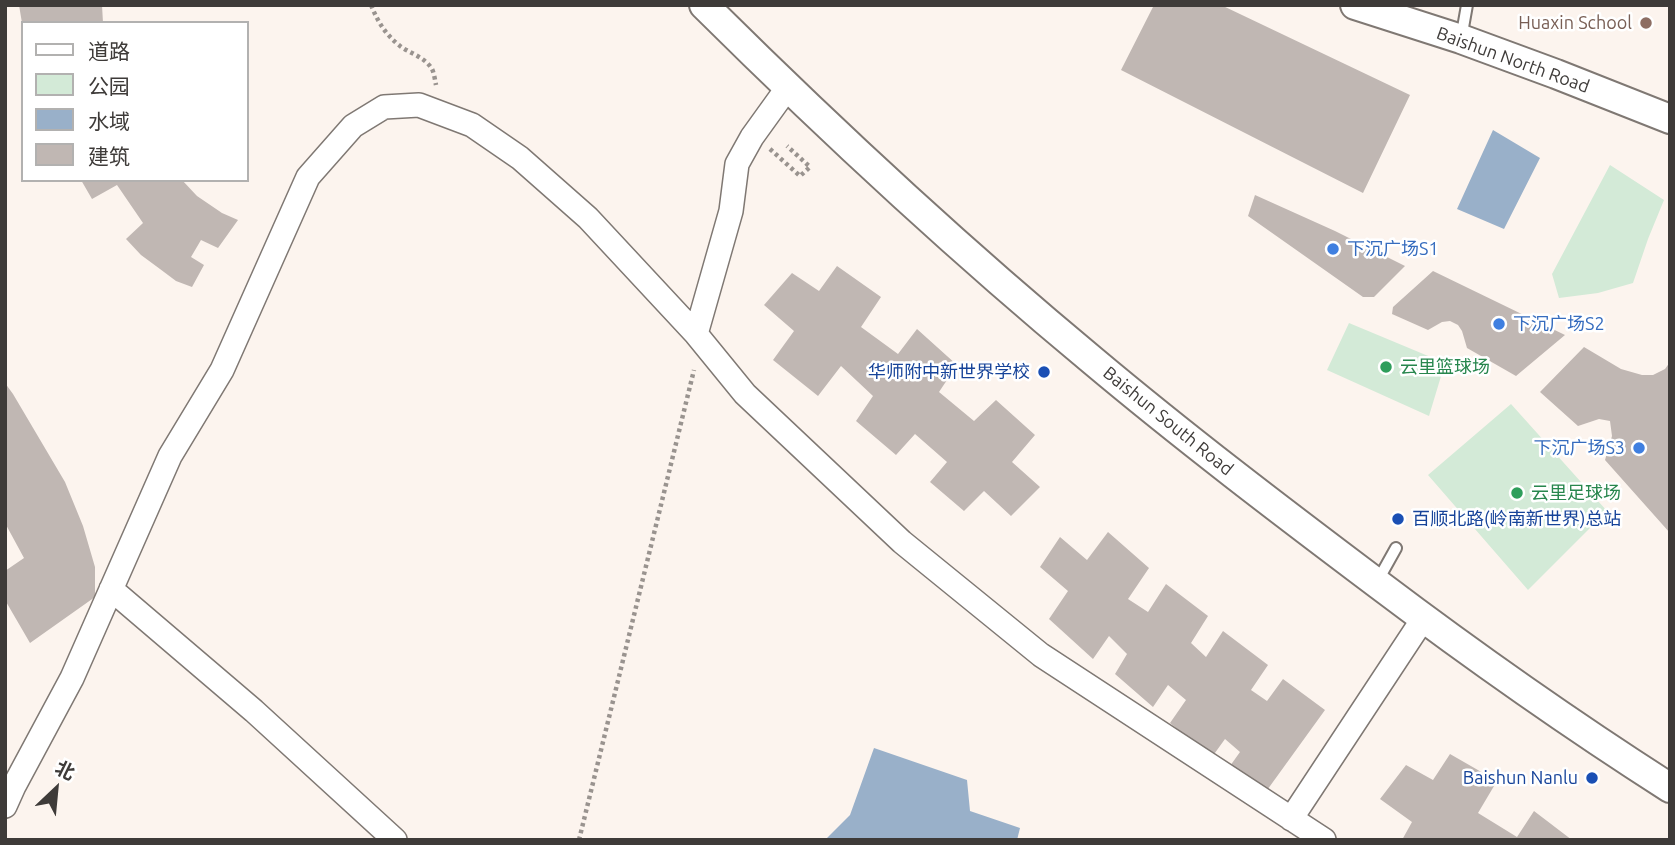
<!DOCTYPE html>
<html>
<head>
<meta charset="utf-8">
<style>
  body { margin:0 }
  #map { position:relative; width:1675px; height:845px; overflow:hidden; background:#fcf4ee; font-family:Ubuntu,"Noto Sans SC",sans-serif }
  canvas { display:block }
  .frame { position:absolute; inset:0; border:7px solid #3e3b39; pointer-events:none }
  .legend { position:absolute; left:21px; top:21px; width:228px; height:161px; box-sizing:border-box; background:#fff; border:2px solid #b2b1b0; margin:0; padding:9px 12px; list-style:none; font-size:21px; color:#3e3b39 }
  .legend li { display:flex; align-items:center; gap:14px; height:35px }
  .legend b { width:35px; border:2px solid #b2b1b0 }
  .north { position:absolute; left:21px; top:754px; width:70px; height:70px; -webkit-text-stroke:5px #fff; paint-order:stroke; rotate:26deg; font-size:19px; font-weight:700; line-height:28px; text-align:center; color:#3e3b39 }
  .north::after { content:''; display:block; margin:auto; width:24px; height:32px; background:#3e3b39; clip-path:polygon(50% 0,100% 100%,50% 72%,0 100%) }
</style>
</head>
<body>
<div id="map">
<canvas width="1675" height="845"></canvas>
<div class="frame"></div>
<ul class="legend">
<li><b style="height:9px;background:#fff"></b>道路</li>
<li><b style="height:19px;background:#d3ead7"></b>公园</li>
<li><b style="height:19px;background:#99b0c9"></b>水域</li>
<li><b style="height:19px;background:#c0b7b3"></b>建筑</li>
</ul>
<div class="north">北</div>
</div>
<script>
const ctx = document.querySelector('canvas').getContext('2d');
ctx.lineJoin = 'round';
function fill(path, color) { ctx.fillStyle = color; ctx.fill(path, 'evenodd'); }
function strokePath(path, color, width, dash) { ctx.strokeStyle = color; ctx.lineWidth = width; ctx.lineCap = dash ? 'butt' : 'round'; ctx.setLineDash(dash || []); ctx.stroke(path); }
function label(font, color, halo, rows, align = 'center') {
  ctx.font = font + ' Ubuntu,"Noto Sans SC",sans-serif'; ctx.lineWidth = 5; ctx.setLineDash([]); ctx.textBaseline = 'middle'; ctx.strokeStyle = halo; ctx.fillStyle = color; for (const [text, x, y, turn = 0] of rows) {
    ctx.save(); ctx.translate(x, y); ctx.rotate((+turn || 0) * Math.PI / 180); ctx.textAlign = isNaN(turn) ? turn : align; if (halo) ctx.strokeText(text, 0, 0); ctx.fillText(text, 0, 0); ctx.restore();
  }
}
fill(new Path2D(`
  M1610,165L1664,200L1648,239L1633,283L1598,293L1559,298L1552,274Z
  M1349,323L1445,363L1429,416L1327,370Z
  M1511,404L1607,511L1528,590L1428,475Z`), '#d3ead7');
fill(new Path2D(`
  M1493,130L1540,158L1504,229L1457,209Z
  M874,748L967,780L970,811L1020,828L1017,840H825L850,815Z`), '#99b0c9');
fill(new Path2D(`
  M19,5H102L103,23H22Z
  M1154,5H1221L1410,95L1363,193L1121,70Z
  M81,180H182L197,196L222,213L238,220L218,248L201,240L191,257L204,265L192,287L176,281L160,269L141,255L126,239L143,223L117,185L92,199Z
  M1255,195L1335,231L1405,266L1374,297H1363L1248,216Z
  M837,266L881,297L861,327L898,354L917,329L957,365L939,392L974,421L996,400L1035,435L1012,462L1040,487L1011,516L984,491L964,511L930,482L947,462L915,434L896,455L856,421L873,396L841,366L818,396L773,360L794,331L764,305L792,273L819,291Z
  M1433,271L1565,335L1516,376L1467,348L1462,331L1458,325L1450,321L1442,322L1428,330L1392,314L1393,307Z
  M1584,347L1621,369L1642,375H1653L1665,369L1670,362V533L1605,460L1612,436L1610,421L1599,419L1578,426L1540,392Z
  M5,383L13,394L65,482L83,526L95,567V597L30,643L5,600V571L24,558L5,523Z
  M1108,532L1149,568L1128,599L1148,612L1166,584L1208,616L1191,643L1206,657L1223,631L1268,665L1251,690L1267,701L1283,679L1325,710L1265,793L1230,766L1240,752L1225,739L1212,757L1170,723L1186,700L1168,685L1153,707L1115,674L1127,654L1109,636L1093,659L1049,619L1068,591L1040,567L1060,537L1087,560Z
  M1450,754L1497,781L1478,813L1517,837L1534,811L1572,840H1402L1412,822L1380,799L1406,765L1433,780Z`), '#c0b7b3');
const service = new Path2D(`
  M1461,39L1467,5
  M1377,582L1396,548`);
const minor = new Path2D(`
  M696,334L731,211L737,164L752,137L788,87
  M111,589L254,711L395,840
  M5,806L14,786L72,678L170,456L222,370L308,177L353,126L384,107L419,105L472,125L520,158L588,218L696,334L745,394L902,542L1041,655L1324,840
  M1291,819L1423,619`);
const tertiary = new Path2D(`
  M704,5C829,129 957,248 1092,360C1185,438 1281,511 1378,584C1472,655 1570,724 1670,788
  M1355,5L1461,39L1556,74L1670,119`);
strokePath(service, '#7f7873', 14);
strokePath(minor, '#7f7873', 26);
strokePath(tertiary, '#7f7873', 32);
strokePath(new Path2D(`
  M371,5C378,22 385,34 400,46C409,53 425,57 432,69C434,73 435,80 436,85
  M770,149L800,176L810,167L787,146
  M579,840L694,370`), '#99938f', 4.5, [3.5, 3.5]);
strokePath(service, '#fff', 10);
strokePath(minor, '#fff', 23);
strokePath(tertiary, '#fff', 28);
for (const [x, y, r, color] of [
  [1646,23,7,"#8d6e63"],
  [1333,249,7,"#3f7fe0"],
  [1499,324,7,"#3f7fe0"],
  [1386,367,7,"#2e9e5b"],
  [1044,372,7,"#1a4fb4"],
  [1639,448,7,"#3f7fe0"],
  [1517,493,7,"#2e9e5b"],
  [1398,519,7,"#1a4fb4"],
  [1592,778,7,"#1a4fb4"]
]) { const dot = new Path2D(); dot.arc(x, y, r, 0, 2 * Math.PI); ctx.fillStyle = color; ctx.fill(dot); strokePath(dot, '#fff', 2.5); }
label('18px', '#785e54', '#fff', [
  ["Huaxin School",1632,23]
], 'right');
label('18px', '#3e3b39', '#fff', [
  ["Baishun North Road",1513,60,20],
  ["Baishun South Road",1168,421,39]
]);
label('18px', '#366cbe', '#fff', [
  ["下沉广场S1",1347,249],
  ["下沉广场S2",1513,324],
  ["下沉广场S3",1625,448,"right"]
], 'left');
label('18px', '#27864d', '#fff', [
  ["云里篮球场",1400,367],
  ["云里足球场",1531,493]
], 'left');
label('18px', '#164399', '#fff', [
  ["华师附中新世界学校",1030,372],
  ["百顺北路(岭南新世界)总站",1412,519,"left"],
  ["Baishun Nanlu",1578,778]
], 'right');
</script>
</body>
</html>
